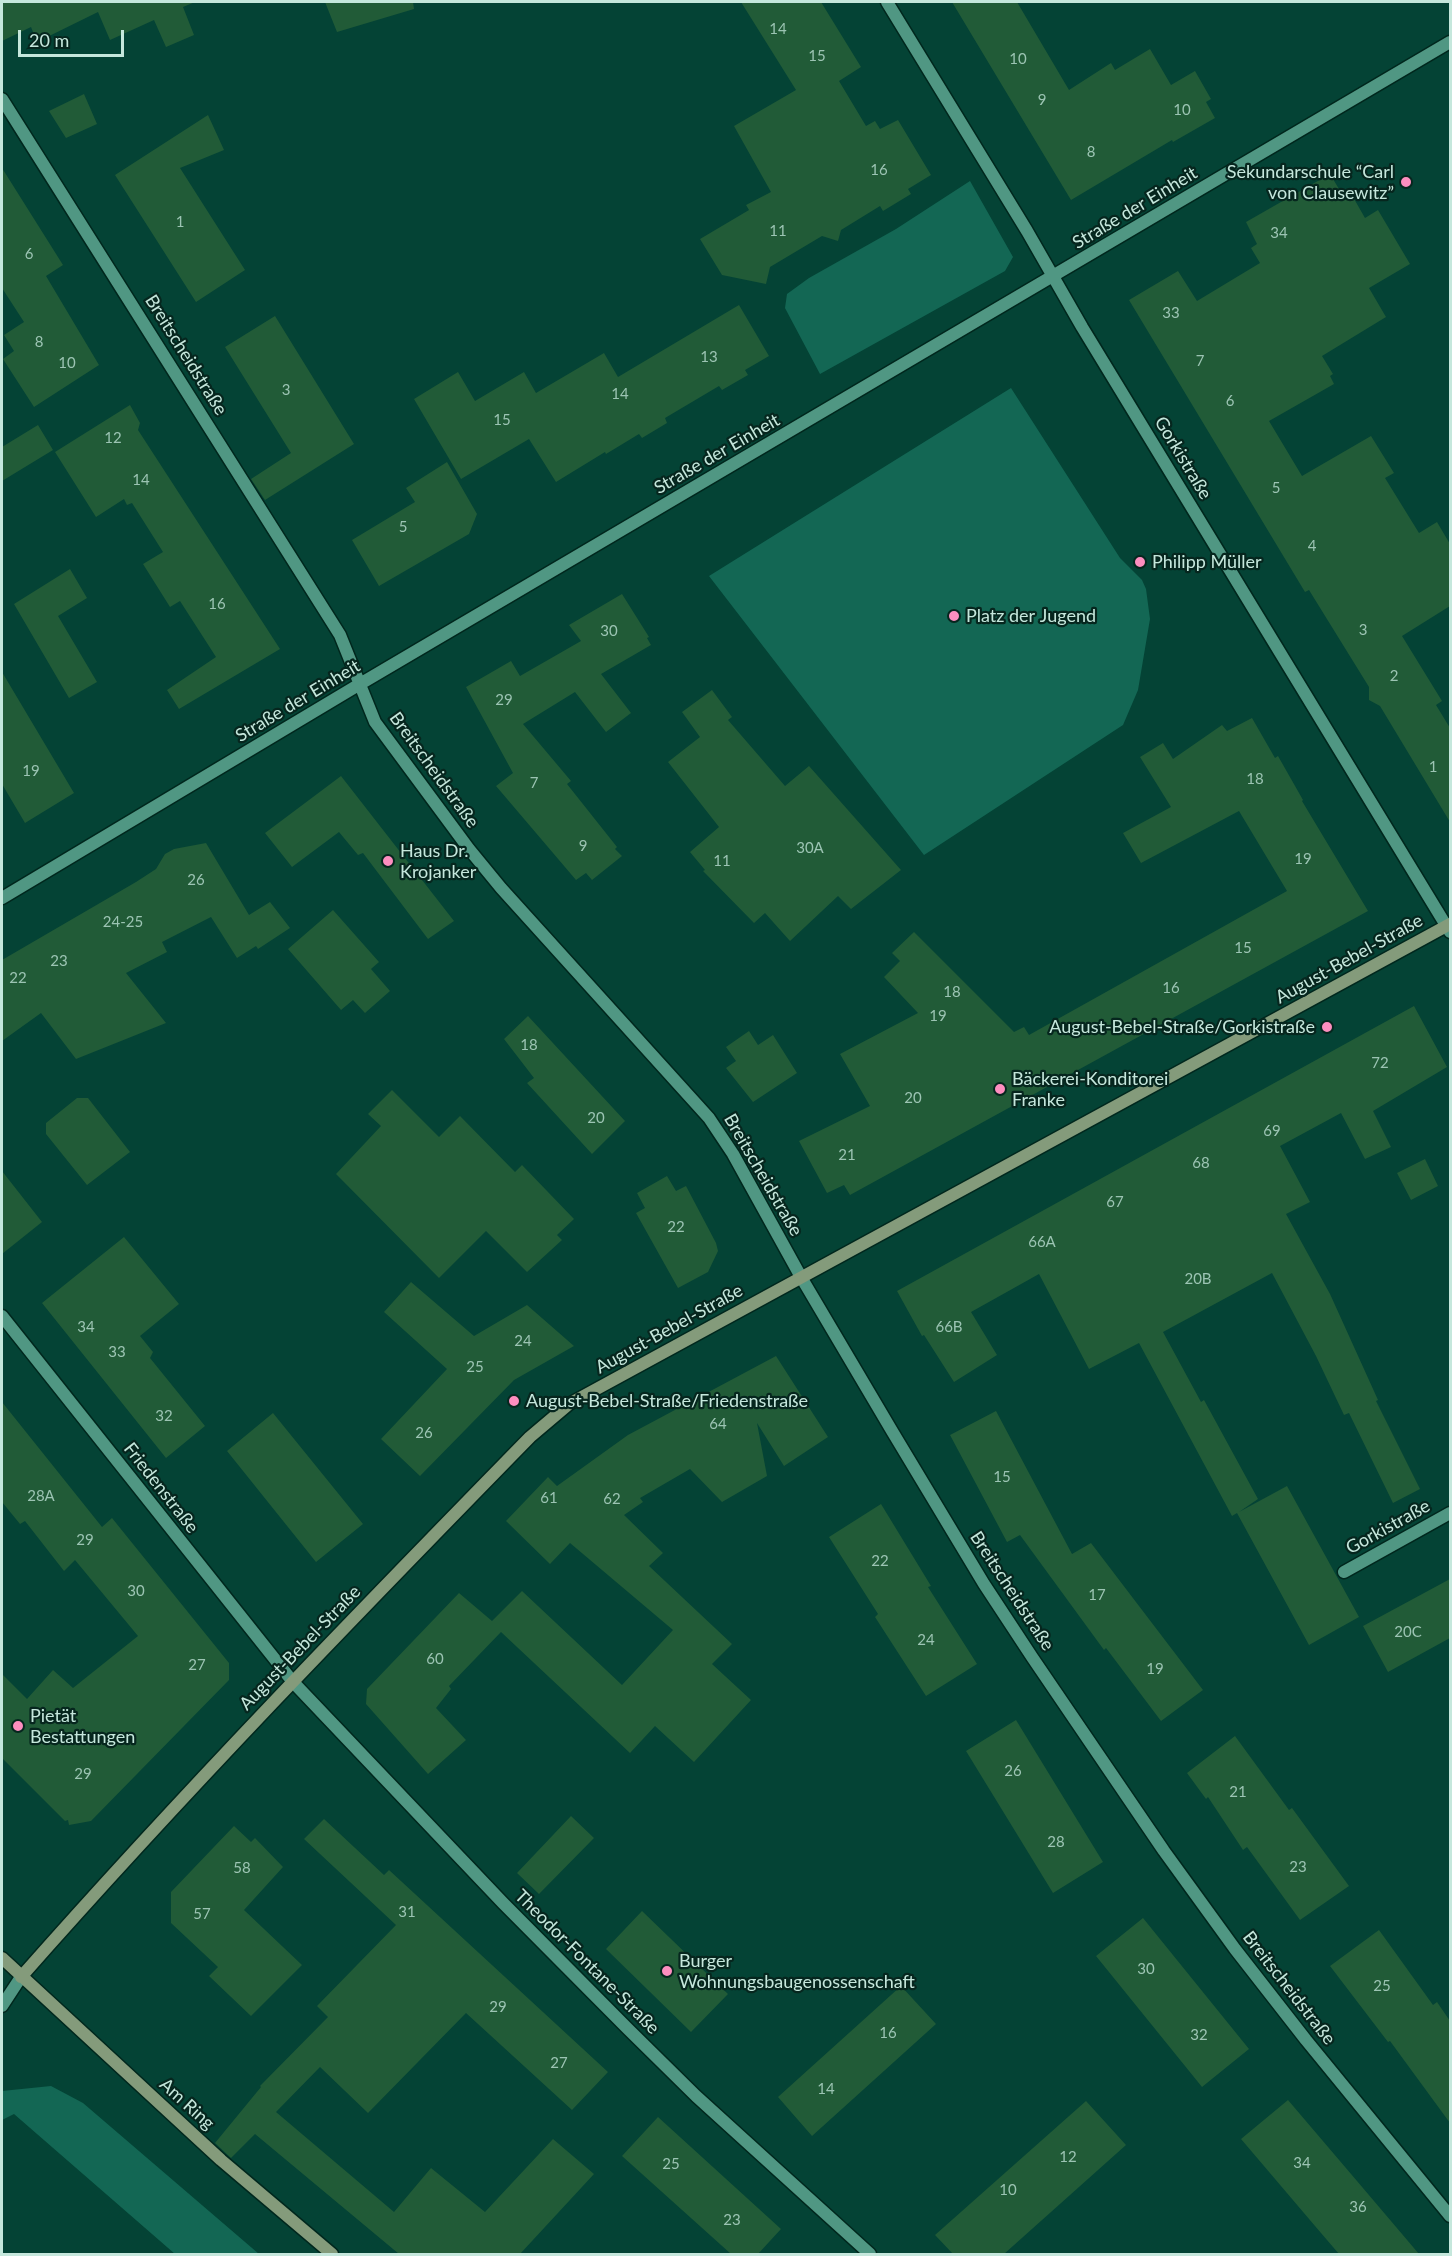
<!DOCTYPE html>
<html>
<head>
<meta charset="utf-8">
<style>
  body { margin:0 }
  #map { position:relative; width:1452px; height:2256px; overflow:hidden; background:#044335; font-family:Lato,sans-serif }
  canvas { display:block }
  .frame { position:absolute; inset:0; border:3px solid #c5e7dc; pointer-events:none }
  .scale { position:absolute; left:18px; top:30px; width:106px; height:27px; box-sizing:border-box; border:3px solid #c5e7dc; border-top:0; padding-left:8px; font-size:18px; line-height:21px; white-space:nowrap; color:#c5e7dc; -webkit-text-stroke:4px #06261e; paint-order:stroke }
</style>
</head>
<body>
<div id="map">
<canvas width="1452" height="2256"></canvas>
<div class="frame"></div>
<div class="scale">20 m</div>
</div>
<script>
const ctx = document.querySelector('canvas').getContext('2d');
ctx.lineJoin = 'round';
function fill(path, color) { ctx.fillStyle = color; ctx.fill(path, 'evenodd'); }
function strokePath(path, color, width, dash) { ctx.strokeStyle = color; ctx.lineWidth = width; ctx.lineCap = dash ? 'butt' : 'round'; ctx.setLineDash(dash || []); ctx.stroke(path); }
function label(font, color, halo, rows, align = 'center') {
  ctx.font = font + ' Lato,sans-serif'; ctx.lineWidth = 4.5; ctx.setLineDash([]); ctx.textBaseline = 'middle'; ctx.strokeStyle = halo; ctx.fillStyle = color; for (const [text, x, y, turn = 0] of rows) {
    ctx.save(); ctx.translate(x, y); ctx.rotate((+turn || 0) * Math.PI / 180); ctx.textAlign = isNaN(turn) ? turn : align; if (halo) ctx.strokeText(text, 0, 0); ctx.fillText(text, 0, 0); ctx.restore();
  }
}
fill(new Path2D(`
  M970,181L1013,257L1005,271L820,374L785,308L787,294L809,278L896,229Z
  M1011,388L1120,558L1142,580L1146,589L1150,619L1138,690L1123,725L924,855L709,576Z
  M51,2086L83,2103L259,2254H175L14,2114L2,2120V2091Z`), '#136754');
fill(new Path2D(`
  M2,2H195L183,7L194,35L166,47L154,20L110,40L98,12L37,42L31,27L2,41Z
  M325,2H413L414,9L337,32Z
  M741,2H821L861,67L839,81L866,126L875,121L880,129L898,120L931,175L908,189L911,194L883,211L880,206L841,230L838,241L822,236L770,267L766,284L722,275L700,239L749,210L746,205L771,192L734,126L796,90Z
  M952,2H1017L1069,90L1111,63L1115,70L1150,49L1171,85L1195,71L1211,99L1206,102L1215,118L1173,142L1172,140L1071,200Z
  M84,94L97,124L66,138L49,111Z
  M208,115L224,150L180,168L245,270L196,302L115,175Z
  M2,168L63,265L46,276L99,365L34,407L3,359L14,351L4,335L24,322L2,288Z
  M1330,174L1342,194L1349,190L1365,218L1378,210L1410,264L1369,288L1386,317L1322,356L1333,374L1330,376L1334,384L1269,421L1302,476L1371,436L1394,473L1385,478L1419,533L1437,522L1450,544V606L1402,636L1442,701L1436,705L1450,728V822L1380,706L1369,700V687L1309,590L1305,592L1129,300L1178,271L1197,301L1260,263L1251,248L1257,244L1246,222Z
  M739,305L769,356L745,370L748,375L722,390L719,386L665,418L667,423L642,438L639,434L606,454L605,452L556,482L529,439L461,479L414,399L458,372L475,401L524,372L536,393L604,353L618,377Z
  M275,316L354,444L265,500L251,479L291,453L225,347Z
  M130,405L140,423L138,430L280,649L179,709L167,690L216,657L180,601L170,607L143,564L163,552L132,503L127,505L124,499L96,517L55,452Z
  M38,425L53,450L2,481V447Z
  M447,462L477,514L469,534L379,586L352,540L415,502L406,488Z
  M70,569L87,598L58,616L97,682L69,698L14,604Z
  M622,594L649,637L647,638L651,645L601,674L631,713L606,732L575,692L523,724L571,781L567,784L617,847L615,849L622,856L592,880L586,873L576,880L496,786L513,773L466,687L511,661L520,676L581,641L569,625Z
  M2,672L74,793L25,823L2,784Z
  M712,690L732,717L728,720L785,786L809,766L901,870L851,909L838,896L790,941L765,913L754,923L703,871L705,870L690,852L719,827L668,762L700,737L682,712Z
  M1252,718L1275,758L1278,756L1303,800L1302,801L1368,911L850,1195L844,1185L827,1193L799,1141L870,1106L840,1054L918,1013L884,977L900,961L892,953L914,932L1014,1032L1024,1027L1029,1035L1287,891L1239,811L1141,863L1123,833L1171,807L1140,757L1163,743L1173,759L1222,725L1227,731Z
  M341,776L454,921L428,939L363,853L358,855L339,832L292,867L265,833Z
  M206,843L249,915L270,902L290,928L258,949L256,946L237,958L211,917L162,942L167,952L126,973L166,1023L76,1059L41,1013L2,1041V960L136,882L156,869L165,854L174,849Z
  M333,910L379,962L371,969L390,991L365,1013L353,1000L341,1010L288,949Z
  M1414,1006L1447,1067L1373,1111L1391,1147L1365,1159L1341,1113L1280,1146L1310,1202L1286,1214L1330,1294L1378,1400L1376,1401L1420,1489L1393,1503L1349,1413L1344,1415L1316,1356L1272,1273L1163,1332L1201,1402L1204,1400L1258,1499L1239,1512L1287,1486L1359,1617L1309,1645L1237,1513L1232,1516L1139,1343L1089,1369L1039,1274L971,1312L997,1355L954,1382L924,1335L922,1336L897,1291Z
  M528,1016L625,1121L592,1154L527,1083L534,1078L504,1039Z
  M749,1031L758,1045L773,1035L797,1073L753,1102L726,1068L736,1061L726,1047Z
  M392,1090L439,1137L460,1116L515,1172L522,1165L574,1219L557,1235L562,1240L527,1272L486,1231L439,1278L336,1174L381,1126L368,1114Z
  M77,1098H88L130,1152L87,1185L46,1134V1123Z
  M1425,1159L1438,1186L1411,1200L1397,1173Z
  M2,1171L42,1222L2,1254Z
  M667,1176L676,1191L686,1186L716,1243L718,1251L708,1272L678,1288L636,1213L645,1208L637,1193Z
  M124,1237L179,1304L140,1336L153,1352L150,1358L205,1426L166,1458L42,1303Z
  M411,1282L474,1336L527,1305L574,1346L514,1380L420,1476L381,1439L447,1369L384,1312Z
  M776,1356L828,1437L784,1466L757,1423L767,1476L722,1502L690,1469L640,1498L643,1502L624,1515L663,1553L649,1566L732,1644L712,1664L751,1700L694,1762L655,1726L630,1753L501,1632L449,1686L451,1689L436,1708L466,1740L428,1774L366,1704L367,1689L459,1593L492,1621L522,1591L622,1685L673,1630L570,1543L550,1564L506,1521L548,1477L557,1486L628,1435Z
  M2,1402L102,1527L112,1518L229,1663V1680L91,1821L69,1825L68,1820L65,1821L2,1758V1674L27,1699L53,1670L73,1688L138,1636L75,1560L64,1571L25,1521L20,1524L2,1502Z
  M996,1411L1072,1554L1091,1543L1203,1690L1161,1721L1106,1648L1104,1650L1020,1535L1007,1542L950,1435Z
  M273,1413L363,1524L316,1562L227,1451Z
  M881,1504L931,1586L928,1587L977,1664L926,1696L875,1617L878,1614L829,1537Z
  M1450,1579V1638L1388,1672L1363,1626Z
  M1016,1720L1103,1862L1053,1893L966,1751Z
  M1235,1736L1289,1810L1292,1808L1349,1886L1300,1920L1247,1847L1243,1850L1208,1797L1206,1799L1187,1773Z
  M571,1816L594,1838L539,1894L517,1873Z
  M324,1819L384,1875L389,1870L608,2072L572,2110L466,2013L368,2113L320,2067L276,2112L394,2212L431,2168L485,2212L553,2139L594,2174L520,2254H399L255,2134L231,2158L215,2143L261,2087L260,2086L328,2017L317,2006L396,1925L304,1839Z
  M234,1826L251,1842L255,1838L283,1867L244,1910L302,1965L251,2016L209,1976L218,1967L171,1923V1892Z
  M642,1911L728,1994L691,2032L606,1949Z
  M1143,1918L1249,2049L1202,2087L1096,1956Z
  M1379,1930L1433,2005L1437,2002L1450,2021V2123L1390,2041L1388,2042L1330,1966Z
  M901,1986L936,2024L812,2136L778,2097Z
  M1288,2100L1357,2181L1419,2254H1339L1315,2226L1241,2139Z
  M1086,2101L1126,2145L1004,2254H953L935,2235Z
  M658,2117L781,2229L758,2254H731L622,2156Z`), '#215b37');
const street = new Path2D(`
  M887,2L1027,231L1082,327L1450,932
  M2,99L340,635L375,722L469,849L501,888L709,1118L733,1154L801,1277L892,1431L984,1584L1032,1657L1164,1851L1235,1949L1306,2040L1450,2216
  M2,898L360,684L1450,42
  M2,1316L293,1682L503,1903L628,2029L696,2096L870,2254
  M1344,1572L1450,1513
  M2,2006L21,1977`);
const secondary = new Path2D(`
  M2,1958L221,2160L332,2254
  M21,1977C185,1791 357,1614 530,1437L569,1404L1450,924`);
strokePath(street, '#00271d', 15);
strokePath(secondary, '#00271d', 15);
strokePath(street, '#509783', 12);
strokePath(secondary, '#849b7b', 12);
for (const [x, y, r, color] of [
  [1406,182,6,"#fd8ebf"],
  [1140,562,6,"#fd8ebf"],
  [954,616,6,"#fd8ebf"],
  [388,861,6,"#fd8ebf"],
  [1327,1027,6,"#fd8ebf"],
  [1000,1089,6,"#fd8ebf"],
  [514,1401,6,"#fd8ebf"],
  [18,1726,6,"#fd8ebf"],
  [667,1971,6,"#fd8ebf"]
]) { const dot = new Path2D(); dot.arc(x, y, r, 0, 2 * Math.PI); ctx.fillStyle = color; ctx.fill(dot); strokePath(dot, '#06261e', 2); }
label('15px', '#9cc4b3', null, [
  ["14",778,29],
  ["15",817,56],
  ["10",1018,59],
  ["9",1042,100],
  ["10",1182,110],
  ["8",1091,152],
  ["16",879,170],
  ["1",180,222],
  ["11",778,231],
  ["34",1279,233],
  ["6",29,254],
  ["33",1171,313],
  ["8",39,342],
  ["13",709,357],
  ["7",1200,361],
  ["10",67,363],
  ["3",286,390],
  ["14",620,394],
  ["6",1230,401],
  ["15",502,420],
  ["12",113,438],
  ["14",141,480],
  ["5",1276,488],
  ["5",403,527],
  ["4",1312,546],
  ["16",217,604],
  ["3",1363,630],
  ["30",609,631],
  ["2",1394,676],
  ["29",504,700],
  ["1",1433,767],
  ["19",31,771],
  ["18",1255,779],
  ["7",534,783],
  ["9",583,846],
  ["30A",810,848],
  ["19",1303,859],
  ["11",722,861],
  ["26",196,880],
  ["24-25",123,922],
  ["15",1243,948],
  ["23",59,961],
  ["22",18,978],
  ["16",1171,988],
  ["18",952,992],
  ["19",938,1016],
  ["18",529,1045],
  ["72",1380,1063],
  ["20",913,1098],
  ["20",596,1118],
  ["69",1272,1131],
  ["21",847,1155],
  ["68",1201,1163],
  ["67",1115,1202],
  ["22",676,1227],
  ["66A",1042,1242],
  ["20B",1198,1279],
  ["34",86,1327],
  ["66B",949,1327],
  ["24",523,1341],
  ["33",117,1352],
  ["25",475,1367],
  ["32",164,1416],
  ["64",718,1424],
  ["26",424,1433],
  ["15",1002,1477],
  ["28A",41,1496],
  ["61",549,1498],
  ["62",612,1499],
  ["29",85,1540],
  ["22",880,1561],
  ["30",136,1591],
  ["17",1097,1595],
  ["20C",1408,1632],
  ["24",926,1640],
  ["60",435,1659],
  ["27",197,1665],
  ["19",1155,1669],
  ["26",1013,1771],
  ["29",83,1774],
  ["21",1238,1792],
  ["28",1056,1842],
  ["23",1298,1867],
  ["58",242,1868],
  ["31",407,1912],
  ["57",202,1914],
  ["30",1146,1969],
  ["25",1382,1986],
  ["29",498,2007],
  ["16",888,2033],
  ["32",1199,2035],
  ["27",559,2063],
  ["14",826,2089],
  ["12",1068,2157],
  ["34",1302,2163],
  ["25",671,2164],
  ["10",1008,2190],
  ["36",1358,2207],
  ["23",732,2220]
]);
label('18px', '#c5e7dc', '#06261e', [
  ["Sekundarschule “Carl",1394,172,"right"],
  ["von Clausewitz”",1394,193,"right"],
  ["Philipp Müller",1152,562],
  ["Platz der Jugend",966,616],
  ["Haus Dr.",400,851],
  ["Krojanker",400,872],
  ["August-Bebel-Straße/Gorkistraße",1315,1027,"right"],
  ["Bäckerei-Konditorei",1012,1079],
  ["Franke",1012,1100],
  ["August-Bebel-Straße/Friedenstraße",526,1401],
  ["Pietät",30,1716],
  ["Bestattungen",30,1737],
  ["Burger",679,1961],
  ["Wohnungsbaugenossenschaft",679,1982]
], 'left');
label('18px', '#c5e7dc', '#06261e', [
  ["Straße der Einheit",1135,208,-31],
  ["Breitscheidstraße",186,355,58],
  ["Straße der Einheit",717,454,-30],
  ["Gorkistraße",1183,458,59],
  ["Straße der Einheit",298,701,-31],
  ["Breitscheidstraße",434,770,54],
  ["August-Bebel-Straße",1349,959,-29],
  ["Breitscheidstraße",763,1175,60],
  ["August-Bebel-Straße",669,1329,-29],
  ["Friedenstraße",161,1488,52],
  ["Gorkistraße",1388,1527,-29],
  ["Breitscheidstraße",1012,1591,57],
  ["August-Bebel-Straße",300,1648,-46],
  ["Theodor-Fontane-Straße",587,1962,45],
  ["Breitscheidstraße",1289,1988,52],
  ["Am Ring",187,2104,42]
]);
</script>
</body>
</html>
